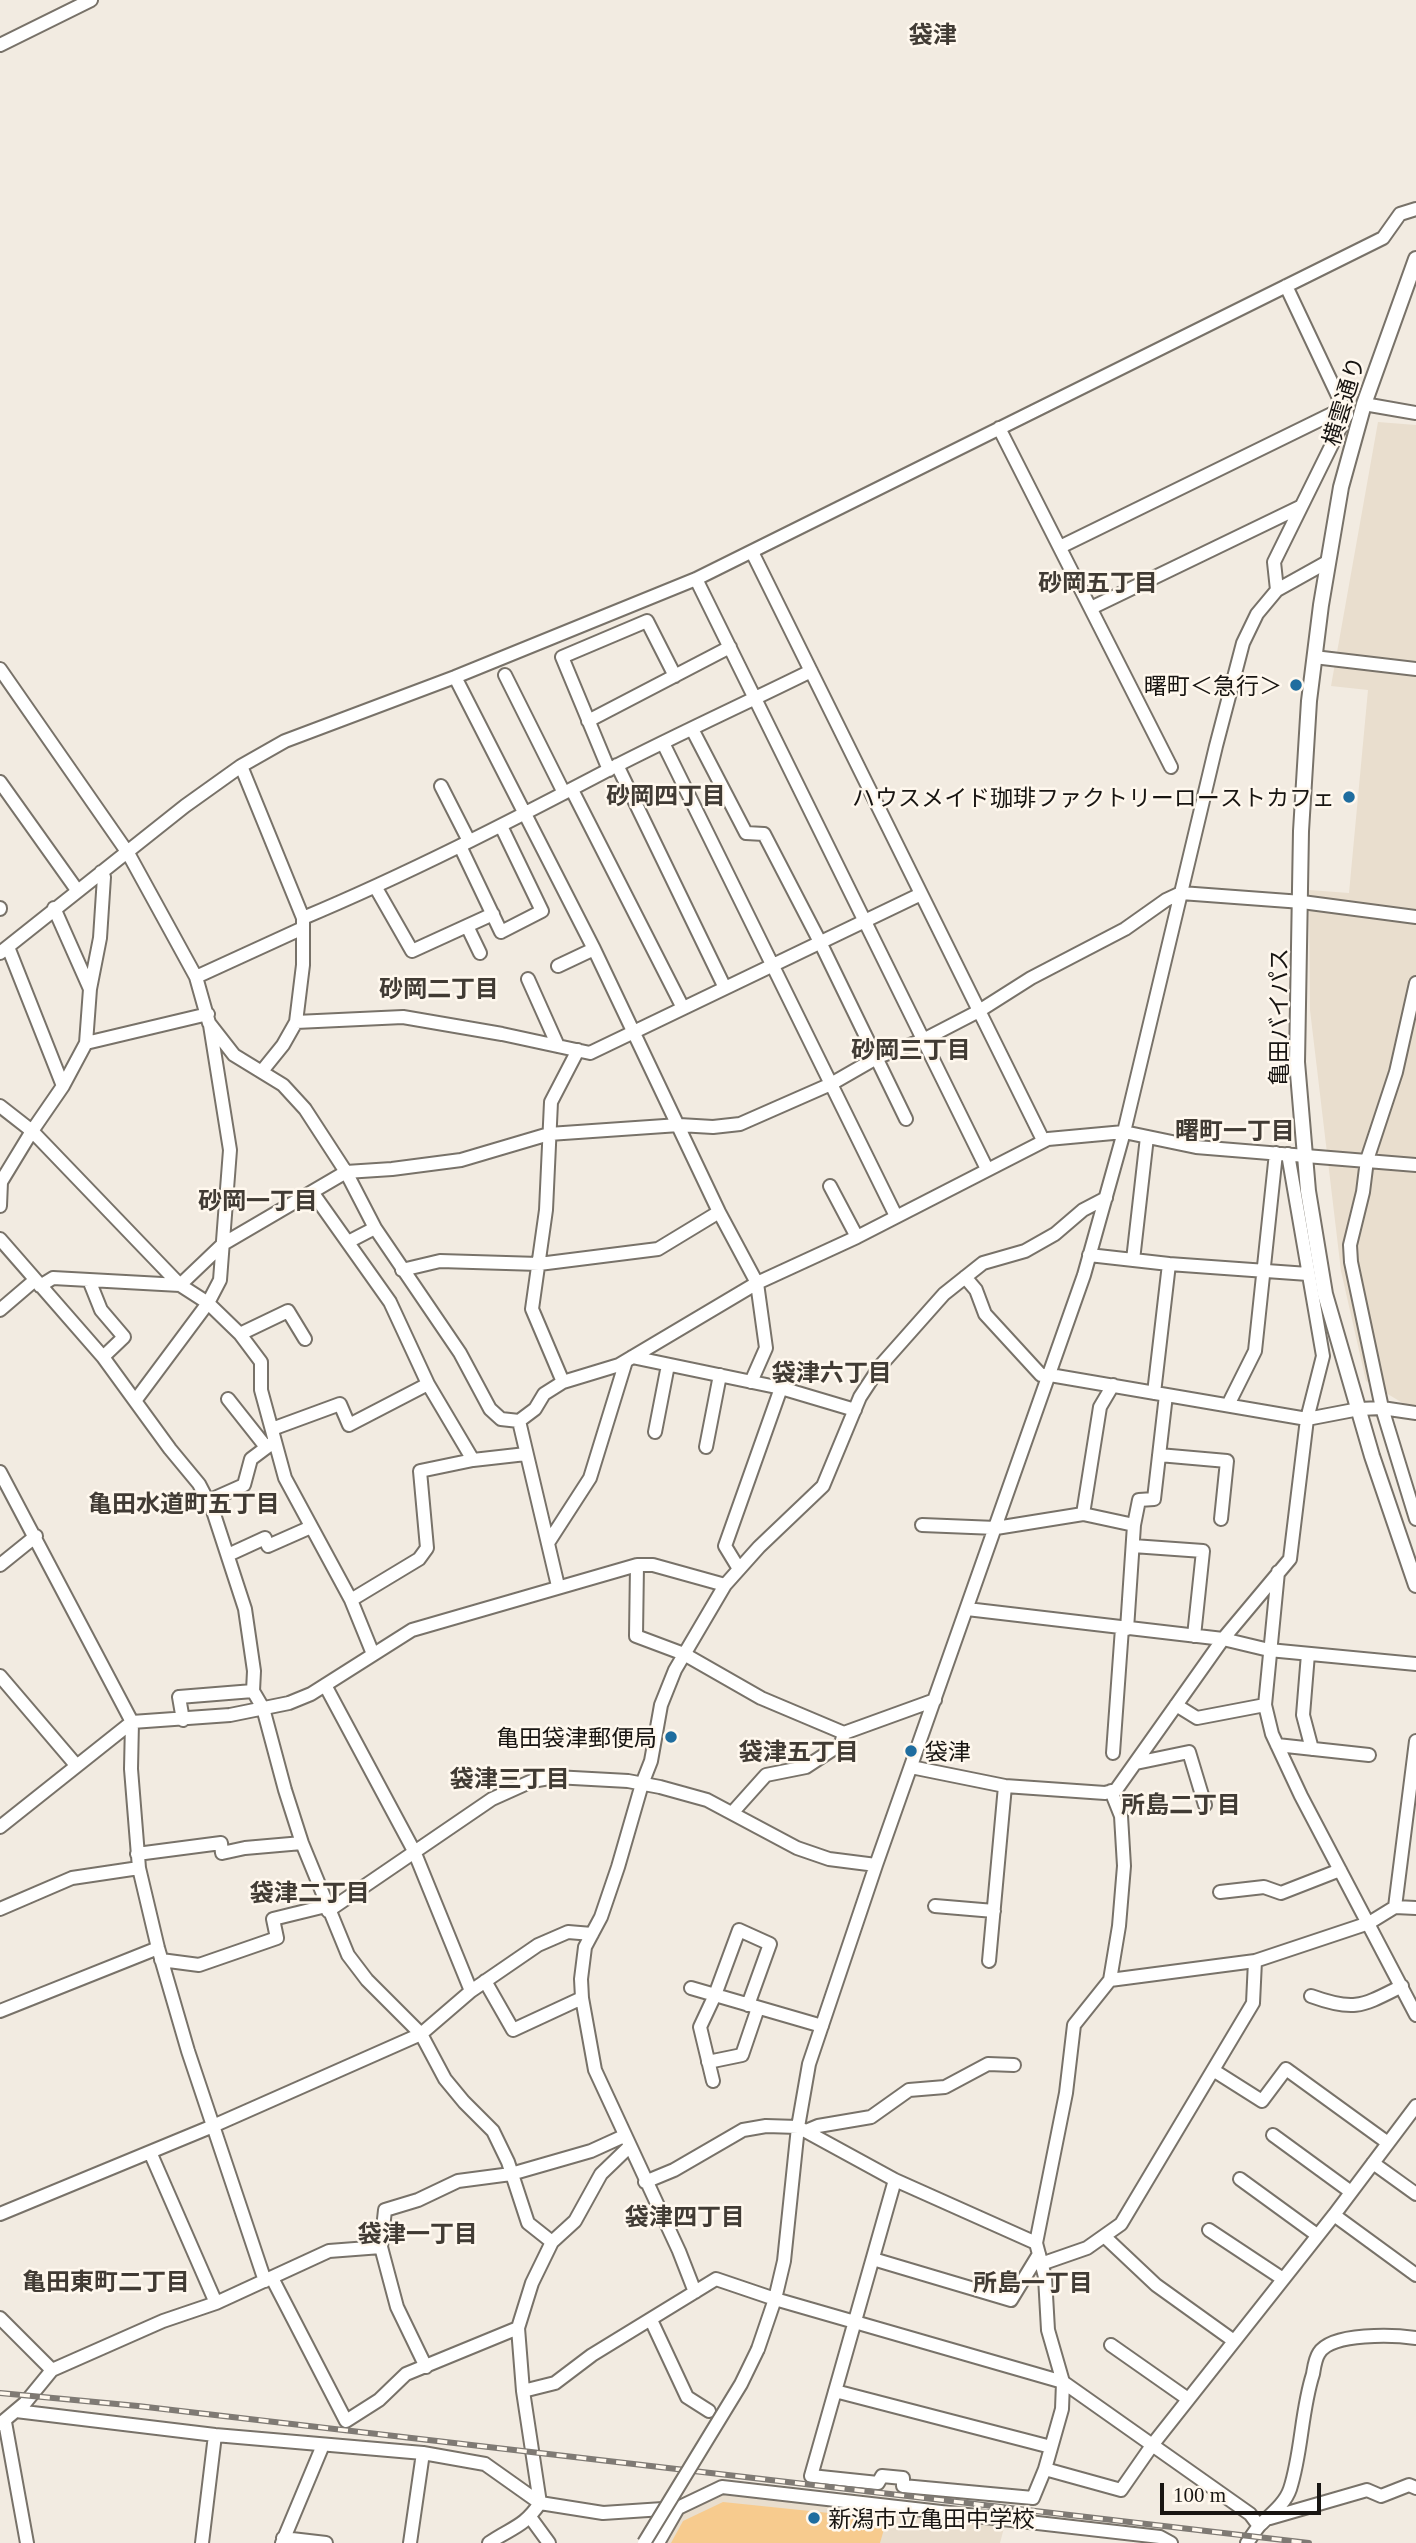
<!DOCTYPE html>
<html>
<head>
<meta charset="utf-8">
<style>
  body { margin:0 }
  #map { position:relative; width:1416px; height:2543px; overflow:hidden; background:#f2ebe1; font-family:Georgia,serif }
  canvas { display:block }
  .scale { position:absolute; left:1160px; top:2483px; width:161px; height:32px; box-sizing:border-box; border:4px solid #181512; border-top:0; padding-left:9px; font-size:21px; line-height:24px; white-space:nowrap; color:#181512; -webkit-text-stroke:5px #fff8ee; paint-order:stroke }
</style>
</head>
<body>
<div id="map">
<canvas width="1416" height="2543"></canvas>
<div class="scale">100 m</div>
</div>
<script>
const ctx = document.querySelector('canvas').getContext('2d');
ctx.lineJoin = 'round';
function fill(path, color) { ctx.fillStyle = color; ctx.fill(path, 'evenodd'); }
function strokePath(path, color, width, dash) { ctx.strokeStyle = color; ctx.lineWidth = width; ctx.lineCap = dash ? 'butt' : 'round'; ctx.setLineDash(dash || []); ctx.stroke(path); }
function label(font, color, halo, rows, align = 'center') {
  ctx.font = font + ' Georgia,"Noto Sans JP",serif'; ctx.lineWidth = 5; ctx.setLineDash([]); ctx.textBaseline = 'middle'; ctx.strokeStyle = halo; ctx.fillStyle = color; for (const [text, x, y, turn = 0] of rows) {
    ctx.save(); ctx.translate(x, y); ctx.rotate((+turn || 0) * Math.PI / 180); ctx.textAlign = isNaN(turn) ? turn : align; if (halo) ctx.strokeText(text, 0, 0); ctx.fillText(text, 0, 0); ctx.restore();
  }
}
fill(new Path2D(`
  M1378,422L1416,425V1411L1366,1381L1341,1271L1310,1010L1309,890L1349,893L1368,690L1331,686Z
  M722,2491L1005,2524L1000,2543H662L680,2512Z`), '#e9dece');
fill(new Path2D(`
  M723,2502L887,2519L880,2543H671L683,2521Z`), '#f7cb8e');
const minor = new Path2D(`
  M0,45L91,0
  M1286,286L1347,415
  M1364,404L1416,413
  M999,428L1171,767
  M1060,547L1344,408
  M752,552L1043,1140
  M696,579L987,1169
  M1277,590L1274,562L1347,414
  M1091,608L1300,507
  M1314,657L1416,669
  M0,669L128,853L196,977L209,1023L234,1055L283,1085L305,1109L346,1172L375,1228L460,1353L490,1409L501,1419L519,1421L535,1409L544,1394L563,1382L619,1365L757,1283L857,1237L1048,1139L1124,1132L1196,1147L1416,1165
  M505,675L564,793
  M455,677L594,949L719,1212L757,1283L766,1348L751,1382
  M588,721L730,647
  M692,729L746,833L764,834L820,942L906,1119
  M663,743L896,1216
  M617,765L725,988
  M241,766L303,918V965L296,1022L283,1045L262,1071
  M609,770L562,657L647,621L675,676
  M0,782L77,890
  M441,786L469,841
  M572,790L683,1008
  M460,846L501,932L542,911L501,826
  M376,888L412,951L493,914
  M0,908V909
  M54,908L90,989
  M303,918C408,874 509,822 610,769C676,735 744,704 811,671
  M467,926L480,953
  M8,947L63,1086
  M0,953L185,806L241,766L285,741L455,677L696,579L1383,238L1400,214L1416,209
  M558,966L594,949
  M196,977L303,928
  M528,979L558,1046
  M1416,983L1396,1072L1367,1160L1363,1192L1350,1245L1351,1262L1382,1408L1416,1519
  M296,1022L403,1017L502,1034L590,1053L921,894
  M86,1043L90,989L100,938L104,877L101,872
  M0,1106L32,1131L180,1285L208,1303L240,1334L261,1362V1390L285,1478L351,1600L373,1654
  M830,1186L857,1237
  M312,1192L390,1302L428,1384L473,1460
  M0,1206L1,1182L32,1131L63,1086L86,1043L208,1014
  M0,1239L103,1357L170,1449L199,1484L213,1511L245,1609L254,1671L253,1691L263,1708L285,1790L302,1843L348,1955L367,1980L421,2034L445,2079L464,2102L493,2131L508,2162L528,2223L552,2242
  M348,1242L375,1228
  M1089,1255L1169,1264L1308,1274
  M1133,1260L1147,1137
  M402,1270L440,1261L539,1264L658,1249L719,1212
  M965,1277L976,1290L985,1314L1041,1375H1050L1307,1419L1359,1409L1382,1408L1416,1413
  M89,1280L101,1310L124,1337L103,1357
  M40,1286L53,1278L180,1285L223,1244L346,1172L392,1169L461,1160L549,1134L679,1125L713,1127L740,1124L831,1084L878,1057L923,1040L979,1011L1031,978L1125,929L1166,900L1181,893L1302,902L1416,917
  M0,1310L35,1280
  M240,1334L288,1311L305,1339
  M632,1357L781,1388L855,1410
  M563,1382L532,1309L546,1210L551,1102L578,1050
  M1154,1393L1169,1264
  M228,1399L266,1447
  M135,1401L208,1303L220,1280L230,1150L210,1025
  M1228,1405L1255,1351L1276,1153
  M519,1421L558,1586
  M272,1429L340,1404L349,1425L428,1384
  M655,1432L668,1365
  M706,1447L720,1375
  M1159,1455L1227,1461L1221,1519
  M0,1472L132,1722L131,1769L139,1868L158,1948L188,2051L265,2281
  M208,1501L244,1485L251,1459L275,1441
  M1083,1514L1100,1407L1113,1385
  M922,1525L996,1528L1083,1514L1134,1525
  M548,1543L590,1478L626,1361
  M1133,1546L1203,1551L1194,1636
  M228,1555L265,1538L268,1546L311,1527
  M0,1565L36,1536
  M637,1565L636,1636L684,1654L761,1698L844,1733
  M739,1569L725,1546L781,1388
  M1278,1572L1265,1705L1272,1734L1301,1796L1416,2015
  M351,1600L419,1559L427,1548L420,1471L473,1460L526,1454
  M967,1609L1223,1639L1269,1650L1416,1664
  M1127,1629L1134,1525L1139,1500L1154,1499L1166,1395
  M1308,1654L1303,1715L1312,1749
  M0,1676L76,1765
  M325,1685L414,1851L471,1991
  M1176,1705L1197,1718L1265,1705
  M183,1720L179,1697L253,1691
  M1277,1745L1369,1755
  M1113,1753L1122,1628
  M1136,1763L1189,1752L1205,1805
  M911,1767L1005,1786L1105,1793L1116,1790L1223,1639L1290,1559L1307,1419L1323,1356L1288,1154
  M1111,1791L1121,1816L1124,1866L1119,1926L1110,1980L1074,2025L1066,2093L1036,2243L1045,2277L1048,2330L1063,2382L1062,2409L1045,2469L1121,2490L1153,2444L1334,2215L1416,2106
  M732,1813L766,1775L806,1767L841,1744L844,1733L935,1700
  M0,1827L132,1722L230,1715L289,1703L311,1694L412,1630L637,1565H653L725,1585
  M137,1854L221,1843L222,1853L245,1848L302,1843
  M1220,1892L1264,1887L1281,1893L1340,1870
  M935,1906L994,1911
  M1395,1907L1416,1741
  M0,1909L72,1878L139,1868
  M328,1911L492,1799L532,1781L555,1777L628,1781L660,1787L707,1800L797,1848L829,1859L876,1865
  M161,1960L199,1965L277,1938L273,1919L326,1906
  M989,1961L1005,1786
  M1110,1980L1255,1961L1369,1923L1395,1907L1416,1908
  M485,1981L513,2030L582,1998
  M691,1988L822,2026
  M1311,1996C1355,2012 1362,2006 1402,1986
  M0,2011L158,1948
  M708,2062L742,2055L758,2008
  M1213,2070L1262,2101L1286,2069L1388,2143
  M713,2081L700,2027L715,1995L739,1930L770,1944L748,2005
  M806,2131L818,2126L871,2117L909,2090L945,2087L988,2064L1014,2065
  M1273,2135L1351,2192
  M150,2152L216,2303
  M1373,2163L1416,2194
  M1240,2179L1317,2235
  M895,2180L811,2476L878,2483L882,2476L903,2478V2486L1033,2498L1045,2469
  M645,2182L674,2170L743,2130L766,2126L798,2127L895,2180L1036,2243
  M0,2214L213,2126L421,2034L471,1991L538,1945L568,1932L592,1934
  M1334,2215L1416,2275
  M1209,2230L1283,2279
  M1104,2236L1156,2285L1234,2341
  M381,2247L397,2307L426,2367
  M873,2259L1011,2300L1039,2254
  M1041,2264L1087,2248L1121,2224L1253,2003L1255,1961
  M272,2278L346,2421L379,2400L406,2374L518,2328
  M695,2292L679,2251L595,2070L582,1998L581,1979L585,1947L601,1917L618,1867L642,1784L651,1761L661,1705L675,1670L725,1585L759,1547L823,1486L860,1397L881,1365L944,1294L983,1263L1025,1251L1055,1234L1083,1210L1106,1198
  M0,2318L52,2370
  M651,2320L687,2397L709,2411
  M1111,2345L1188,2399
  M758,2349L775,2299L784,2261L798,2127L809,2064L876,1865L1084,1275L1124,1132L1216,746L1243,643L1257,614L1277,590L1329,561
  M523,2391L555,2383L592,2355L716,2279L775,2299L1063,2382L1250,2514L1259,2526
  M835,2391L1051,2447
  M16,2411L215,2435L423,2453L485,2464L540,2503L603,2513L678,2508
  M5,2422L27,2543
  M0,2424L25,2403L52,2370L163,2321L216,2303L329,2251L381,2247L385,2210L418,2200L458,2181L511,2174L591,2151L624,2136
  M530,2517L549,2543
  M1270,2518L1367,2490L1381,2496L1409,2485L1416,2488
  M283,2538L326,2543
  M202,2543L215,2435
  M282,2543L323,2445
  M410,2543L423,2453
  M489,2543C512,2527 523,2528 540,2503L523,2391L518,2328L532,2283L552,2242L575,2221L601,2174L630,2146
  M658,2543L678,2508L722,2487L1160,2537L1171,2543
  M1247,2543C1251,2537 1255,2531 1259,2526C1270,2515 1285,2504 1290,2489C1302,2452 1301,2411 1313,2374C1314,2368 1315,2359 1319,2353C1332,2332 1395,2335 1416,2338`);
const major = new Path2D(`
  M1416,259L1364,404L1341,487L1321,605L1309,701L1301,831L1297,1062L1308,1191L1325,1294L1372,1456L1416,1585`);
strokePath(minor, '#787269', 16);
strokePath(major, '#787269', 18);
strokePath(minor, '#fff', 12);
strokePath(major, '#fff', 14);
const rail = new Path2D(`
  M0,2393L138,2406L1309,2543`);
strokePath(rail, '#7f7a74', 6);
strokePath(rail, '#fff8ee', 3.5, [10]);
const minorBridge = new Path2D(`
  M644,2543L741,2384L758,2349`);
strokePath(minorBridge, '#787269', 16, []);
strokePath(minorBridge, '#fff', 12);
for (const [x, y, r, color] of [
  [1296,685,7,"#1f6d9f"],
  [1349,797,7,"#1f6d9f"],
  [671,1737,7,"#1f6d9f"],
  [911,1751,7,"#1f6d9f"],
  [814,2518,7,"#1f6d9f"]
]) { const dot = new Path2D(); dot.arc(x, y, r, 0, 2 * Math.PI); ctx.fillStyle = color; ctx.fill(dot); strokePath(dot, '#fff8ee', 2.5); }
label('23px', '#181512', '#fff8ee', [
  ["横雲通り",1343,401,-73],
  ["亀田バイパス",1278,1017,-90]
]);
label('23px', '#181512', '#fff8ee', [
  ["曙町＜急行＞",1282,685],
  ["ハウスメイド珈琲ファクトリーローストカフェ",1335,797],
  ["亀田袋津郵便局",657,1737],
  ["袋津",925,1751,"left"],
  ["新潟市立亀田中学校",828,2518,"left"]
], 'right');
label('bold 24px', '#413b34', '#fff8ee', [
  ["袋津",933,34],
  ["砂岡五丁目",1098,582],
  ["砂岡四丁目",666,795],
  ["砂岡二丁目",439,988],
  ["砂岡三丁目",911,1049],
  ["曙町一丁目",1235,1130],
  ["砂岡一丁目",258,1200],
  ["袋津六丁目",832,1372],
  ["亀田水道町五丁目",184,1503],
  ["袋津五丁目",799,1751],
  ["袋津三丁目",510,1778],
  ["所島二丁目",1181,1804],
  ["袋津二丁目",310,1892],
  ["袋津四丁目",685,2216],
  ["袋津一丁目",418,2233],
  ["亀田東町二丁目",106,2281],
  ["所島一丁目",1033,2282]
]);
</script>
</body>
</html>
